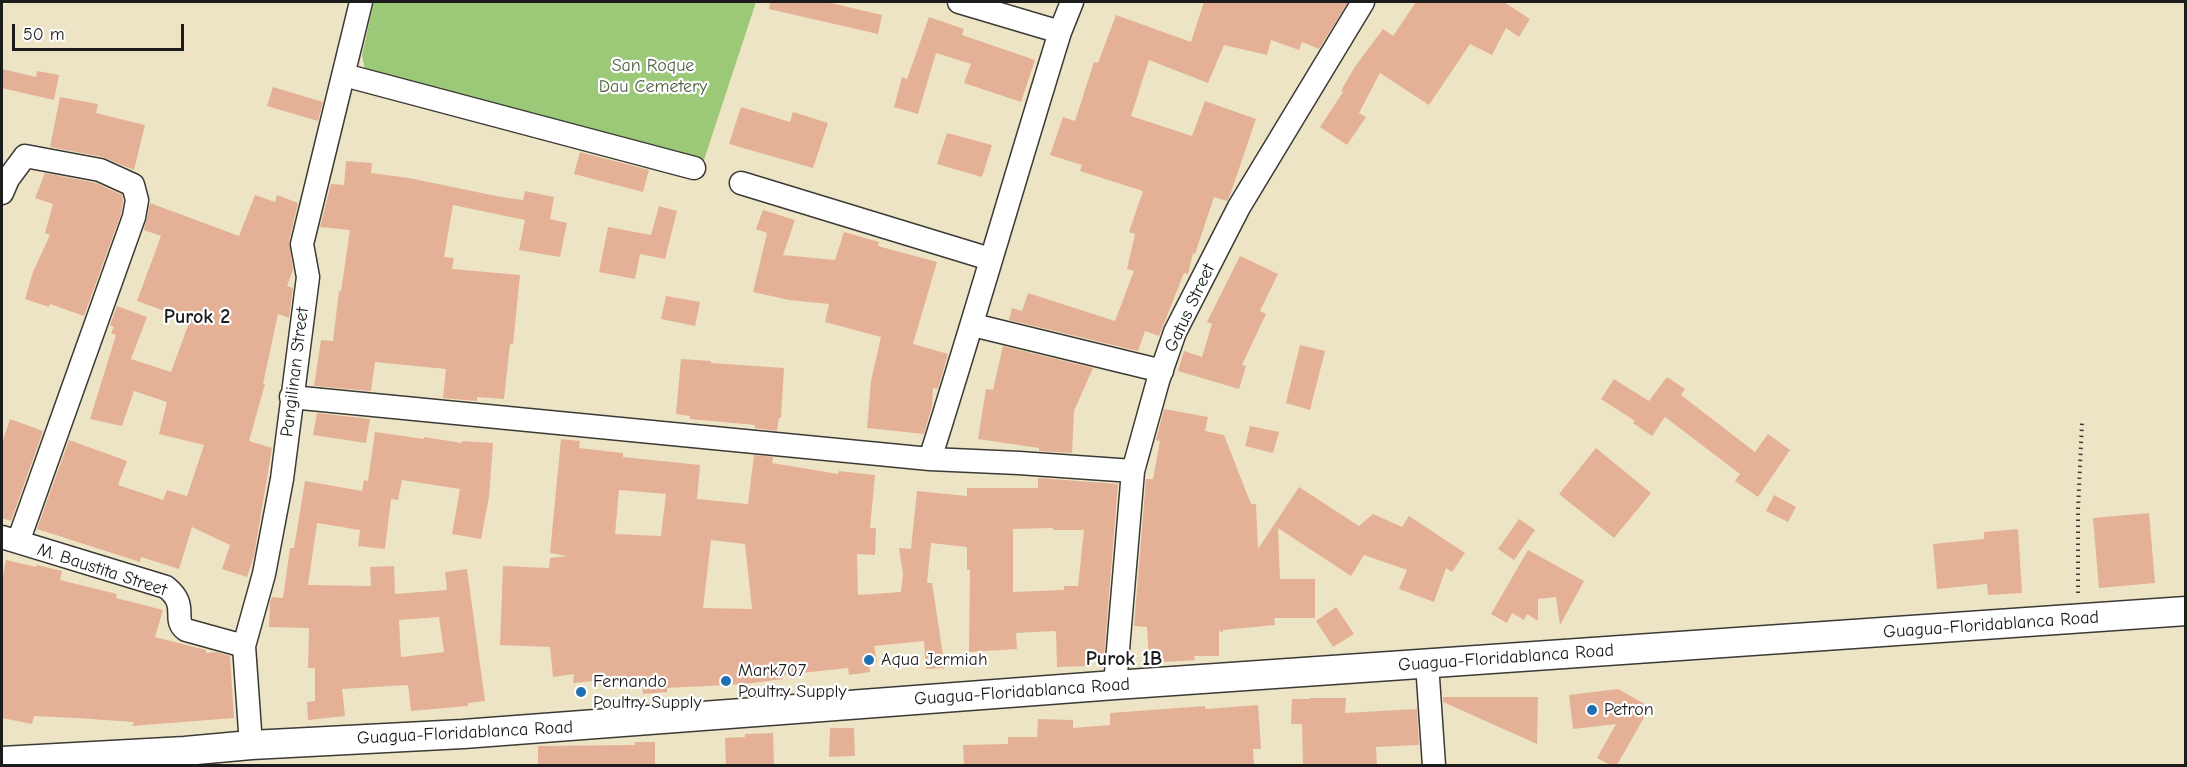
<!DOCTYPE html>
<html>
<head>
<meta charset="utf-8">
<style>
  body { margin:0 }
  #map { position:relative; width:2187px; height:767px; overflow:hidden; background:#ede4c5; font-family:"Comic Neue",sans-serif }
  canvas { display:block }
  .frame { position:absolute; inset:0; border:3px solid #1c1c1c; pointer-events:none }
  .scale { position:absolute; left:12px; top:24px; width:172px; height:27px; box-sizing:border-box; border:3px solid #1c1c1c; border-top:0; padding-left:8px; font-size:18px; line-height:21px; white-space:nowrap; color:#1c1c1c; -webkit-text-stroke:4px #fff; paint-order:stroke }
</style>
</head>
<body>
<div id="map">
<canvas width="2187" height="767"></canvas>
<div class="frame"></div>
<div class="scale">50 m</div>
</div>
<script>
const ctx = document.querySelector('canvas').getContext('2d');
ctx.lineJoin = 'round';
function fill(path, color) { ctx.fillStyle = color; ctx.fill(path, 'evenodd'); }
function strokePath(path, color, width, dash) { ctx.strokeStyle = color; ctx.lineWidth = width; ctx.lineCap = dash ? 'butt' : 'round'; ctx.setLineDash(dash || []); ctx.stroke(path); }
function label(font, color, halo, rows, align = 'center') {
  ctx.font = font + ' "Comic Neue",sans-serif'; ctx.lineWidth = 4.5; ctx.setLineDash([]); ctx.textBaseline = 'middle'; ctx.strokeStyle = halo; ctx.fillStyle = color; for (const [text, x, y, turn = 0] of rows) {
    ctx.save(); ctx.translate(x, y); ctx.rotate((+turn || 0) * Math.PI / 180); ctx.textAlign = isNaN(turn) ? turn : align; if (halo) ctx.strokeText(text, 0, 0); ctx.fillText(text, 0, 0); ctx.restore();
  }
}
fill(new Path2D(`
  M374,2H756L702,166L366,75L362,55Z`), '#9cc977');
fill(new Path2D(`
  M770,2H827L882,15L878,34L769,9Z
  M1204,2H1348L1319,49L1302,42L1299,50L1271,40L1267,55L1224,45L1208,83L1149,60L1131,116L1192,136L1205,101L1256,119L1229,198L1227,201L1214,197L1195,254L1193,253L1188,274L1184,273L1159,336L1145,331L1138,351L1009,320L1012,308L1022,311L1028,293L1115,321L1134,271L1127,269L1135,234L1129,232L1143,191L1080,171L1082,165L1050,155L1063,117L1075,121L1094,62L1098,63L1116,15L1191,42Z
  M1416,2H1504L1530,19L1519,37L1506,28L1492,55L1470,44L1429,105L1380,73L1359,113L1366,117L1347,145L1320,127L1343,92L1341,91L1354,68L1383,29L1393,36Z
  M929,17L964,29L962,35L1035,60L1021,102L964,83L971,64L936,53L918,114L894,107L902,77L907,79Z
  M2,69L36,77L37,71L59,75L54,100L2,88Z
  M273,87L323,102L318,121L267,106Z
  M60,97L98,104L96,113L145,125L134,170L103,157L50,147Z
  M741,107L790,122L793,112L828,123L813,168L729,144Z
  M947,133L992,145L982,177L937,164Z
  M580,152L649,170L643,192L574,174Z
  M346,161L372,163L371,173L409,178L501,197L523,200L525,191L554,197L550,219L567,223L560,257L519,250L525,220L453,205L444,257L454,258L452,269L520,275L513,344H510L504,399L477,397V401L443,398L446,369L375,362L371,391L314,386L321,340L333,341L339,291H341L350,230L320,227L331,184L344,185Z
  M45,173L96,183L122,195L123,201L121,214L84,316L50,304L49,307L25,299L33,272L50,235L45,233L53,204L35,198Z
  M255,195L275,202L277,195L298,203L289,241L293,270L287,286L293,288L289,318L278,314L263,384H265L249,441L272,448L254,556L247,577L222,569L230,545L192,527L179,569L141,557L140,562L37,529L69,440L127,461L118,485L163,500L167,490L187,496L204,445L159,434L167,402L134,391L122,426L90,419L116,335L111,333L114,327L110,325L117,306L147,317L131,359L171,372L190,320L137,301L161,236L144,230L150,203L239,236Z
  M659,206L677,211L665,259L640,254L635,279L599,272L608,227L651,235Z
  M763,210L795,220L783,255L835,260L844,232L879,242L878,246L937,262L913,344L948,354L938,389L933,388L932,406L924,434L867,428L871,381L881,337L825,322L829,304L789,300L753,292L767,233L756,229Z
  M1240,256L1278,274L1260,311L1266,314L1242,365L1246,366L1239,389L1178,371L1184,351L1202,357L1212,324L1207,322Z
  M666,296L700,302L695,326L661,319Z
  M1300,345L1325,351L1310,410L1286,403Z
  M1003,346L1093,368L1074,411L1072,453L1039,451V448L978,439L986,389L993,390Z
  M681,359L711,361V363L784,368L781,418H779L777,431L755,428V425L690,419V416L676,414Z
  M1667,377L1685,389L1681,395L1755,452L1768,434L1790,450L1758,497L1735,481L1740,474L1665,417L1652,436L1633,423L1635,421L1601,399L1614,379L1649,401Z
  M1164,409L1208,417L1205,431L1224,435L1251,504H1256L1258,549L1299,487L1359,526L1373,514L1402,527L1409,516L1465,553L1452,572L1446,568L1434,602L1399,589L1407,570L1364,555L1351,576L1278,528L1280,579H1315V618H1274L1275,625L1223,630V632L1219,631V656H1194L1195,660L1149,663L1147,627L1134,626L1146,479H1153L1160,441L1156,440Z
  M317,413L370,419L366,443L313,435Z
  M10,419L43,431L11,521L2,518V443Z
  M1250,426L1279,432L1273,453L1245,446Z
  M375,432L424,439V437L462,443V441L493,443L489,497L481,539L452,534L460,489L402,480L398,500L391,499L385,549L358,546L360,530L317,523L308,585L371,586L370,567L394,566L395,594L447,590L445,572L467,569L485,701L468,703V706L411,711L408,685L342,689L345,716L308,720L307,702L315,701V668H308L309,628L269,627L270,602L272,597L283,598L290,548H294L305,481L362,491L364,480L368,481ZM439,617L444,652L401,657L399,620Z
  M561,439L580,441L579,448L623,453V457L700,465L697,499L748,504L754,455L773,457L772,463L838,474L839,471L875,475L870,528H876L875,555L857,554L858,595L901,592L903,574L899,548L911,549L917,491L967,496V488H1038V478L1118,484L1104,657L1086,656V666L1057,667L1056,632L1054,631L1016,633L1017,649L969,652L970,570H967V547L931,543L927,583H932L945,668L926,669L924,641L874,646L877,662L869,663L870,672L849,675L848,668L782,675L783,679L745,684L667,688V692L643,694L642,676L573,683L574,674L553,677L550,647L500,645L503,566L549,568L550,558L567,556L550,553ZM619,490L666,494L661,536L615,534ZM1053,528V530H1084L1078,586H1064V590L1013,592V529ZM711,540L745,544L752,609L703,608Z
  M1596,448L1651,493L1614,538L1559,494Z
  M1774,495L1796,507L1788,522L1766,511Z
  M2149,513L2155,583L2099,588L2093,518Z
  M1519,519L1535,530L1514,560L1498,549Z
  M2018,529L2022,593L1988,595L1987,584L1937,589L1933,544L1984,539V532Z
  M1528,550L1584,581L1560,625L1556,597L1538,599V621L1527,614L1524,620L1512,613L1507,623L1491,614Z
  M6,560L36,567L37,565L62,571L60,580L117,594L116,598L163,610L155,637L206,650V653L216,652L230,656L234,718L132,726L134,722L76,718L34,716L32,724L2,718V580Z
  M1336,607L1354,634L1333,647L1316,621Z
  M1618,689L1650,707L1617,765H1610L1597,758L1616,724L1573,729L1569,695Z
  M1443,697H1538L1537,744L1443,702Z
  M1310,698H1346L1345,713L1417,709L1419,745L1376,747L1377,765H1303L1302,724H1291L1292,699H1310Z
  M1258,705L1261,749H1253L1254,765H964L963,745L1008,744V737H1037L1038,719L1073,720V728L1110,725V713L1205,706V709Z
  M830,728H854L855,756L829,757Z
  M773,733L774,765H726L725,738L745,737V734Z
  M635,742H655V765H538V746L635,745Z`), '#e4b196');
const minor = new Path2D(`
  M959,2L1060,32
  M344,75L694,168
  M741,183L990,259
  M2,193L8,179L25,156L100,170L133,185L137,200L134,217L18,542
  M973,325L1162,371
  M291,397L930,459L1019,463L1133,471
  M930,459C975,317 1016,174 1060,32L1072,2
  M2,537L166,587C190,606 171,619 186,630L244,646
  M1427,663L1434,766
  M1115,685L1133,471L1158,381L1175,332L1239,207L1363,2
  M251,745L244,646L264,574L282,479L308,277L302,244L361,2`);
const major = new Path2D(`
  M2,761L185,751L251,745L463,734L1115,685L2186,611`);
strokePath(minor, '#3b3a35', 25);
strokePath(major, '#3b3a35', 31);
strokePath(new Path2D(`
  M2078,593V510L2082,423`), '#3b3a35', 4, [1.5, 4.5]);
strokePath(minor, '#fff', 22);
strokePath(major, '#fff', 28);
for (const [x, y, r, color] of [
  [869,660,6,"#1f6fb2"],
  [726,681,6,"#1f6fb2"],
  [581,692,6,"#1f6fb2"],
  [1592,710,6,"#1f6fb2"]
]) { const dot = new Path2D(); dot.arc(x, y, r, 0, 2 * Math.PI); ctx.fillStyle = color; ctx.fill(dot); strokePath(dot, '#fff', 2); }
label('18px', '#4f6140', '#fff', [
  ["San Roque",653,66],
  ["Dau Cemetery",653,87]
]);
label('18px', '#1c1c1c', '#fff', [
  ["Gatus Street",1190,308,-65],
  ["Pangilinan Street",295,372,-83],
  ["M. Baustita Street",102,570,18],
  ["Guagua-Floridablanca Road",1991,625,-4],
  ["Guagua-Floridablanca Road",1506,658,-4],
  ["Guagua-Floridablanca Road",1022,692,-4],
  ["Guagua-Floridablanca Road",465,733,-3]
]);
label('18px', '#1c1c1c', '#fff', [
  ["Aqua Jermiah",881,660],
  ["Mark707",738,671],
  ["Poultry Supply",738,692],
  ["Fernando",593,682],
  ["Poultry Supply",593,703],
  ["Petron",1604,710]
], 'left');
label('bold 20px', '#1c1c1c', '#fff', [
  ["Purok 2",197,317],
  ["Purok 1B",1124,659]
]);
</script>
</body>
</html>
